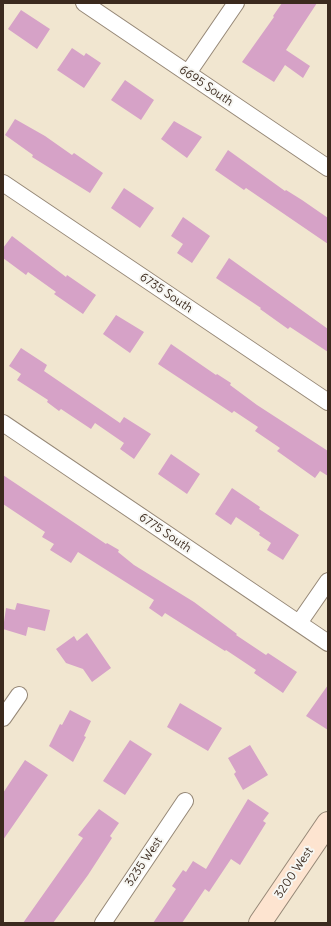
<!DOCTYPE html>
<html>
<head>
<meta charset="utf-8">
<style>
  body { margin:0 }
  #map { position:relative; width:331px; height:926px; overflow:hidden; background:#f1e6d0; font-family:Delius,sans-serif }
  canvas { display:block }
  .frame { position:absolute; inset:0; border:4px solid #3b2a1e; pointer-events:none }
</style>
</head>
<body>
<div id="map">
<canvas width="331" height="926"></canvas>
<div class="frame"></div>
</div>
<script>
const ctx = document.querySelector('canvas').getContext('2d');
ctx.lineJoin = 'round';
function fill(path, color) { ctx.fillStyle = color; ctx.fill(path, 'evenodd'); }
function strokePath(path, color, width, dash) { ctx.strokeStyle = color; ctx.lineWidth = width; ctx.lineCap = dash ? 'butt' : 'round'; ctx.setLineDash(dash || []); ctx.stroke(path); }
function label(font, color, halo, rows, align = 'center') {
  ctx.font = font + ' Delius,sans-serif'; ctx.lineWidth = 4; ctx.setLineDash([]); ctx.textBaseline = 'middle'; ctx.strokeStyle = halo; ctx.fillStyle = color; for (const [text, x, y, turn = 0] of rows) {
    ctx.save(); ctx.translate(x, y); ctx.rotate((+turn || 0) * Math.PI / 180); ctx.textAlign = isNaN(turn) ? turn : align; if (halo) ctx.strokeText(text, 0, 0); ctx.fillText(text, 0, 0); ctx.restore();
  }
}
fill(new Path2D(`
  M282,3H317L286,50L310,66L303,78L285,65L274,82L242,62L274,17L273,16Z
  M21,10L50,29L37,49L8,29Z
  M72,48L84,56L86,53L101,63L84,88L57,70Z
  M125,80L154,100L141,120L111,100Z
  M15,119L45,136L72,155L74,153L103,173L90,193L32,157L33,155L5,135Z
  M174,121L202,137L187,158L161,139Z
  M228,150L285,191L286,190L302,200L328,218V244L246,188L244,190L215,170Z
  M124,188L154,208L140,228L111,208Z
  M183,217L210,236L192,263L177,253L183,244L171,236Z
  M12,236L66,277L67,275L96,295L83,314L54,294L56,292L28,272L26,275L3,258V248Z
  M229,258L328,329V352L290,327L288,329L260,309L261,308L216,278Z
  M116,315L144,332L130,353L103,334Z
  M171,344L216,375L217,374L231,383L230,385L257,405L328,451V476L320,471L315,478L277,451L280,448L255,431L258,427L234,411L232,413L158,364Z
  M21,348L47,365L44,371L120,423L124,417L151,434L134,459L120,449L124,443L95,423L91,429L61,409L59,411L47,402L48,400L17,380L21,374L9,366Z
  M171,454L200,474L187,494L158,474Z
  M3,475L106,544L107,543L119,550L118,552L134,565L194,602L237,634L236,635L266,655L268,653L297,672L283,693L254,673L256,670L226,650L225,651L165,613L162,617L149,608L154,600L78,552L71,563L50,550L54,544L42,537L45,532L3,504Z
  M232,488L260,507L259,509L299,535L283,560L267,550L271,543L259,535L260,533L236,517L231,525L215,514Z
  M17,603L50,610L45,631L28,627L26,636L3,629L6,608L15,610Z
  M87,633L111,668L92,682L83,669L66,663L56,649L74,636L77,641Z
  M328,685V730L306,716Z
  M180,703L222,728L208,751L167,727Z
  M70,710L91,721L84,736L86,737L73,762L49,746L60,724L62,725Z
  M130,740L152,754L125,795L103,781Z
  M250,745L268,775L243,790L234,774L236,772L228,758Z
  M25,760L48,775L3,840V793Z
  M248,799L269,813L263,821L266,823L240,865L231,859L209,892L205,889L182,923H153L176,889L172,886L183,870L186,872L193,861L206,869Z
  M99,809L119,823L110,836L112,838L88,875L53,923H23L83,838L78,835Z`), '#d6a2c7');
const street = new Path2D(`
  M84,3L328,168
  M188,73L236,3
  M3,183L328,402
  M3,423L328,643
  M299,623L328,581
  M3,718L19,695
  M103,923L185,801`);
const secondary = new Path2D(`
  M260,923L328,823`);
strokePath(street, '#968877', 18);
strokePath(secondary, '#968877', 24);
strokePath(street, '#fff', 16);
strokePath(secondary, '#fde4d0', 22);
label('12px', '#3b2a1e', '#f6f6f2', [
  ["6695 South",206,86,34],
  ["6735 South",166,293,34],
  ["6775 South",165,533,34],
  ["3235 West",144,862,-56],
  ["3200 West",294,873,-56]
]);
</script>
</body>
</html>
